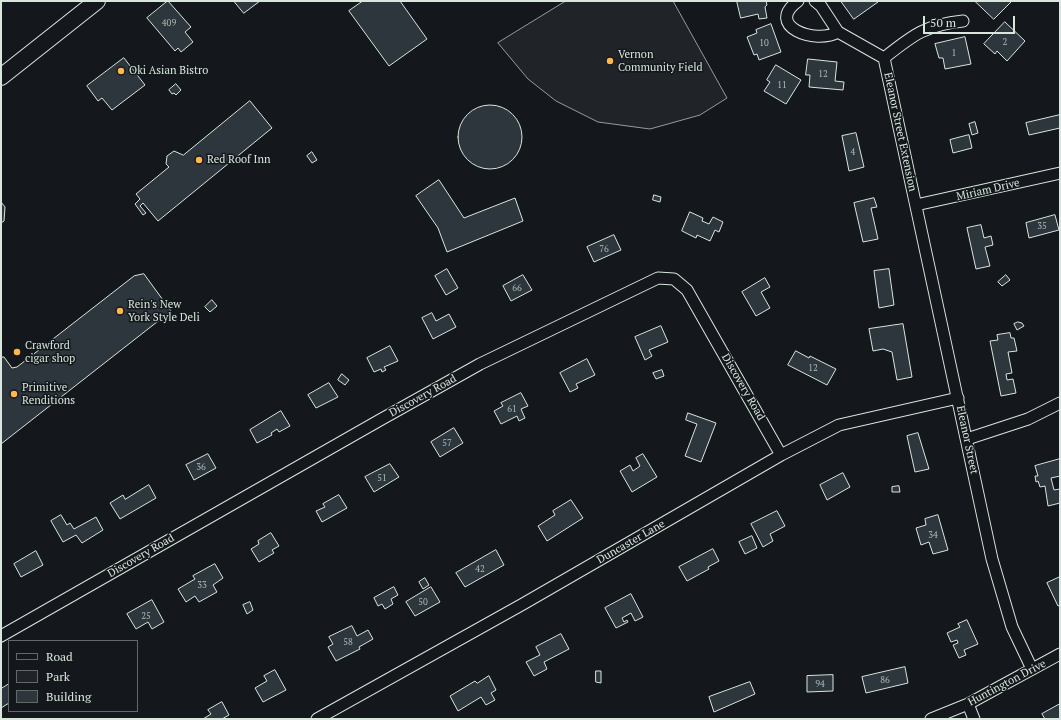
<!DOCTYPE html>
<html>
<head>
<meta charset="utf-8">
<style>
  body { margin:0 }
  #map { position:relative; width:1061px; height:720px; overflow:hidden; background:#14181c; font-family:"PT Serif",serif }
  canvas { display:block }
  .frame { position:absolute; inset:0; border:2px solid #d8e6dc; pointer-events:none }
  .legend { position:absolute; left:8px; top:640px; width:130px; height:72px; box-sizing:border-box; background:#14181c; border:1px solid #626a69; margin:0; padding:5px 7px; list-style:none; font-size:12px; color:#d8e6dc }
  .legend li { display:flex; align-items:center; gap:8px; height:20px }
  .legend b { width:20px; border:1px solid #626a69 }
  .scale { position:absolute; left:923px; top:16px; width:92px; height:18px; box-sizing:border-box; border:2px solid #d8e6dc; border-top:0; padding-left:5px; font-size:12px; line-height:14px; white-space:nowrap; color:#d8e6dc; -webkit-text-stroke:3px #14181c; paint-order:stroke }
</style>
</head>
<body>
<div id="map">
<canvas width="1061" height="720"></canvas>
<div class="frame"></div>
<ul class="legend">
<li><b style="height:5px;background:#14181c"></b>Road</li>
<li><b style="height:11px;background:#202428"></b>Park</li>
<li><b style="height:11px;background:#2c363c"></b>Building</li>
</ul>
<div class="scale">50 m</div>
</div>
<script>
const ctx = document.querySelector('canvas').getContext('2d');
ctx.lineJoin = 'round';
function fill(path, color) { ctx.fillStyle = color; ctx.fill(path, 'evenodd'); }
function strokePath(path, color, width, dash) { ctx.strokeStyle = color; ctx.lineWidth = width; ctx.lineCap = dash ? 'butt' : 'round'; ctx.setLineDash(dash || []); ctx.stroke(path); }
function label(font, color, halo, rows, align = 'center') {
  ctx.font = font + ' "PT Serif",serif'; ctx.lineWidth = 3; ctx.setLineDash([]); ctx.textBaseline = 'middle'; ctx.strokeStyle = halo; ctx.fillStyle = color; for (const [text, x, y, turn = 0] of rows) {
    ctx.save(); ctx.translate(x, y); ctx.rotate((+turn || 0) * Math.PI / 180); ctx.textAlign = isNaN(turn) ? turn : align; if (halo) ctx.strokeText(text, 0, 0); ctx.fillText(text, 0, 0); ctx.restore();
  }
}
const green = new Path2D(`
  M566,1H673L727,98L700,115L650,129L598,122L556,101L528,79L498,43Z`);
fill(green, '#202428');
strokePath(green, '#939e99', 1);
const building = new Path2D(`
  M168,1L191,27L185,32L193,42L181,52L178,48L175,51L147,18Z
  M234,1H260L244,13Z
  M363,1H400L427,39L389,66L349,11Z
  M737,1H766L767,5L765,7L767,18L759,19L758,14L741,18Z
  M841,1H878V2L854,19Z
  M975,1H1012L994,19Z
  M1005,22L1025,41L1007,61L997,51L995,54L984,44Z
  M771,24L781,52L759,60L757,54L754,55L747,37L757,33L756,30Z
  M965,37L971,64L945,69L943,58H939L935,44Z
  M124,58L145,85L112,110L102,98L98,101L87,86Z
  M808,59L837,62L835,81L844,82L843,90L809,87L810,75H806Z
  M776,65L801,80L786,104L764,91L770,82L767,80Z
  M176,84L181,90L176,95L174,93L172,94L169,90Z
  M250,101L272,128L158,221L143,203L140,206L146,213L143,215L135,204L140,199L136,194L169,167L166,164L167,156L174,151L183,155Z
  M458 137a32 32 0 1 1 64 0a32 32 0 1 1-64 0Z
  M1060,115V128L1029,135L1026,123Z
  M975,122L978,133L972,135L969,124Z
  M856,133L864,167L849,171L842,136Z
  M969,135L972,148L953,153L950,140Z
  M312,152L317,160L312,163L307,156Z
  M439,180L464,218L515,198L523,221L447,252L438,228L416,196Z
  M654,195L661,197L660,202L653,200Z
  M874,198L877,207L871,208L878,239L863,242L854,203Z
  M1,202L5,207L4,221L1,223Z
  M690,212L703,218L702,221L709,224L713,217L723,222L719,232L715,230L710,241L697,235L696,238L682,231Z
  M1055,215L1059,230L1029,238L1026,223Z
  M981,225L984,238L991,236L993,245L985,247L990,266L976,269L967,228Z
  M614,235L621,250L594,262L587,247Z
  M447,269L458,288L446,295L435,276Z
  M889,269L894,305L879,308L874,271Z
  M144,274L171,311L1,444V357H4L12,368L17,367L134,276Z
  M523,275L532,290L511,301L503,286Z
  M1006,275L1010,280L1002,286L998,282Z
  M765,278L770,287L761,292L770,308L756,316L742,292Z
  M212,300L217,306L210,312L205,307Z
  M432,313L436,321L449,314L456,327L433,339L422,318Z
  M1018,322L1022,323L1024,326L1017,330L1014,324Z
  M903,324L912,377L897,380L892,352L883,349L873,351L869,329Z
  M661,326L668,342L649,350L652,356L645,360L635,337Z
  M1010,333L1011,338H1014L1017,351L1008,352L1012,373L1006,374L1007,380L1013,379L1016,393L1001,396L990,341L998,340L997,335Z
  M390,346L398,361L384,367L386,370L382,372L381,369L374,372L367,358Z
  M796,351L809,358L810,356L836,369L827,385L788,365Z
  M587,359L595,375L576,384L578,388L570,392L560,373Z
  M662,370L664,376L656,379L653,373Z
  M342,374L349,380L345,385L338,380Z
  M329,383L338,397L316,408L308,395Z
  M521,393L528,406L521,409L525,418L519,421L517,416L501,424L494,411L503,406L501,403Z
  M281,411L290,426L279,432L277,429L271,433L272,435L257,443L250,430Z
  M688,413L716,423L701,462L685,456L697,424L686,420Z
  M454,428L463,443L440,457L431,442Z
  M918,433L929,469L915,472L907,436Z
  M208,454L216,468L194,480L186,465Z
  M643,454L657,477L632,492L620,471L630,465L633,471L640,466L636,458Z
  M1060,459V476L1051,478L1054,490L1060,489V503L1048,506L1045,486L1040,487L1038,481L1036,482L1035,476H1038L1035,466Z
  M390,464L399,477L374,492L365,477Z
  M843,473L850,487L827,500L820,485Z
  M149,485L156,498L120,519L110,503L123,495L125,499Z
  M899,486L900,492H892V487Z
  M339,495L347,508L322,522L316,511L325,507L323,504Z
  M571,500L583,518L547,541L538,526L555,515L553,511Z
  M777,511L785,526L770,534L773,541L763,547L751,524Z
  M61,515L67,525L70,523L74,529L96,517L103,530L82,543L76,535L63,542L51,521Z
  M938,515L948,550L933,554L929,542L921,545L916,528L926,525L925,519Z
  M271,533L279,546L272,550L274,553L259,562L251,549L259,544L258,541Z
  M752,536L757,548L745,554L739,542Z
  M713,549L719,561L708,567L709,569L687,581L679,567Z
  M496,550L504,565L465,587L456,573Z
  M36,551L43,565L21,577L14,564Z
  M215,564L223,578L213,585L217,592L199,602L195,596L186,602L178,589L195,579L193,576Z
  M1060,577V605L1058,606L1047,583Z
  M425,578L429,585L423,589L419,582Z
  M394,587L398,595L391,599L393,604L385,609L382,604L378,606L374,598Z
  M431,587L440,602L415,616L406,602Z
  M631,594L643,617L635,621L631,613L622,618L624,622L627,620L628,622L616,628L605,608Z
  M152,600L164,622L152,629L148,622L136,629L127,614Z
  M250,602L253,610L247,614L243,605Z
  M967,620L978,644L964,650L966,655L959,658L953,645L958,643L957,640L951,642L947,633L960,627L958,624Z
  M352,626L357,636L368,630L373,639L359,647L360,649L336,661L328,647L333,644L329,637Z
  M561,634L569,649L544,662L547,669L534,676L526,662L540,655L536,647Z
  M905,667L908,683L866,693L862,677Z
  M275,670L286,690L263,702L255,688L267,681L264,676Z
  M596,671H601V683L596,682Z
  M833,675V691L807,692V676Z
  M489,676L496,690L491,693L495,700L486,705L481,697L458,711L450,696L475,681L477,683Z
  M750,682L755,694L714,712L709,697Z
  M9,684V703L1,708V689Z
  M222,702L229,715L222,719H203L211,714L208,710Z
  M1060,704V719H1045L1042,714Z`);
fill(building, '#2c363c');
strokePath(building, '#d8e6dc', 1);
const street = new Path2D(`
  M798,1C764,26 815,45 838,32
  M815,1L821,6L838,32L884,58L992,559L1012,627L1032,669
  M884,58C913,35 925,25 963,21
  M916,205L1060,173
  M967,439L1028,419L1060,403
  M1,636L380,420L480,364L658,278L674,279L687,290L781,455
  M968,704L974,719
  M317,719L523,604L781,455L839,425L958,398
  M931,719L968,704L1060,654`);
const secondary = new Path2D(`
  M1,77L97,1`);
strokePath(street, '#d8e6dc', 13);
strokePath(secondary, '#d8e6dc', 18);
strokePath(street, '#14181c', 11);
strokePath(secondary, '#14181c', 16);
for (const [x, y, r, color] of [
  [610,61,4,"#ffb74d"],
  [121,71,4,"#ffb74d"],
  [199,160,4,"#ffb74d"],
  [120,311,4,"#ffb74d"],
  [17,352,4,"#ffb74d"],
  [14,394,4,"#ffb74d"]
]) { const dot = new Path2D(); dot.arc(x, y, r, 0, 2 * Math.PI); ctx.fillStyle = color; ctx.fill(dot); strokePath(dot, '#14181c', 1.5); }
label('9px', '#adbab4', null, [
  ["409",169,23],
  ["2",1005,42],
  ["10",764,43],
  ["1",954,53],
  ["12",823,74],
  ["11",782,85],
  ["4",853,152],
  ["35",1042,226],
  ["76",604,249],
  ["66",517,288],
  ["12",813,368],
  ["61",512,409],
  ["57",447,443],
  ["36",201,467],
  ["51",382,478],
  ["34",933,535],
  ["42",480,569],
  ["33",202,585],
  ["50",423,602],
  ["25",146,616],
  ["58",348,642],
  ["86",885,680],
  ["94",820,684]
]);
label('11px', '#d8e6dc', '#14181c', [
  ["Vernon",618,55],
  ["Community Field",618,68],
  ["Oki Asian Bistro",129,71],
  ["Red Roof Inn",207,160],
  ["Rein's New",128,305],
  ["York Style Deli",128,318],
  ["Crawford",25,346],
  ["cigar shop",25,359],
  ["Primitive",22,388],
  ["Renditions",22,401]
], 'left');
label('11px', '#d8e6dc', '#14181c', [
  ["Eleanor Street Extension",900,132,78],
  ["Miriam Drive",988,190,-13],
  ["Discovery Road",743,387,60],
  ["Discovery Road",423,396,-29],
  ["Eleanor Street",967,440,78],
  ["Duncaster Lane",631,542,-30],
  ["Discovery Road",141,556,-30],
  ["Huntington Drive",1007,683,-28]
]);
</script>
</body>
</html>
